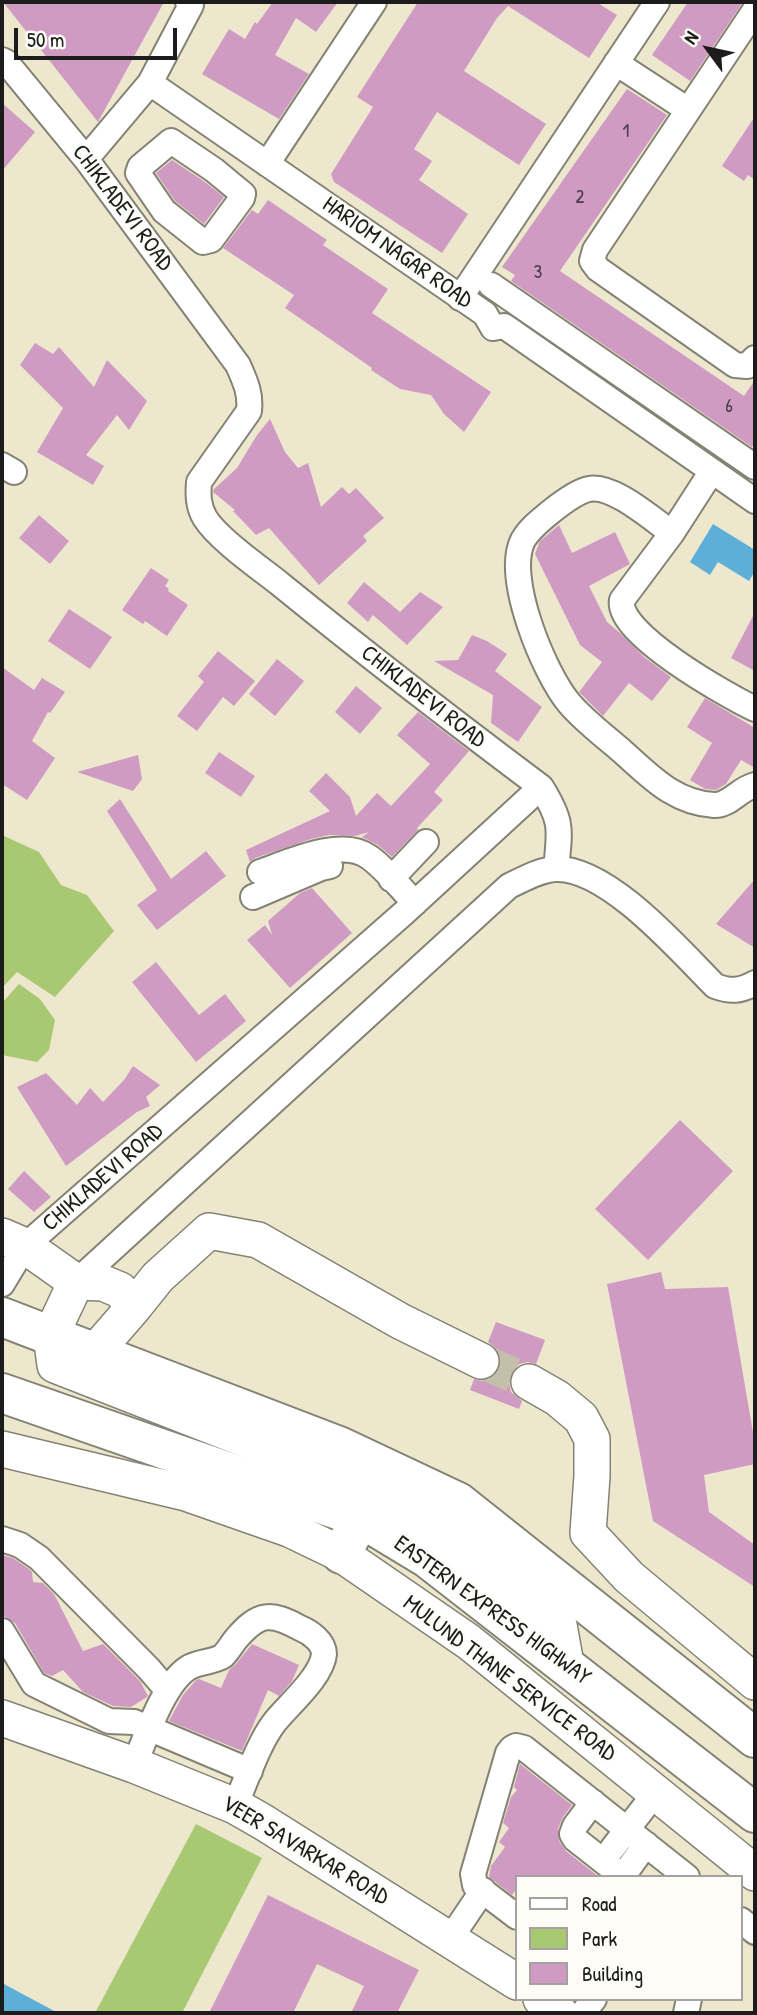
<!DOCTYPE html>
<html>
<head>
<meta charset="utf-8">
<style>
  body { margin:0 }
  #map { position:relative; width:757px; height:2015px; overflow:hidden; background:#ede8cd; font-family:"Patrick Hand",sans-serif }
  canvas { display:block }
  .frame { position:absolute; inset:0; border:4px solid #1c1c1c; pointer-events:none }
  .legend { position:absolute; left:515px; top:1875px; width:228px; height:126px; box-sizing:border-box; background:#fdfcf7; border:2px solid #a3a29f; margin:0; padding:9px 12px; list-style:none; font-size:21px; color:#1c1c1c }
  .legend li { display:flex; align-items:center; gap:14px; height:35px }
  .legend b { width:35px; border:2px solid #a3a29f }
  .north { position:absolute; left:673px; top:14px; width:70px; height:70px; -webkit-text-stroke:5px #fdfcf7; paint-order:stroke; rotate:303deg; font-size:19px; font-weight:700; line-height:28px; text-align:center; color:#1c1c1c }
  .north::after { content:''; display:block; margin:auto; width:24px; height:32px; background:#1c1c1c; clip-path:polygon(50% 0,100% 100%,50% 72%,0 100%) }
  .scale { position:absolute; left:14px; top:28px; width:163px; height:32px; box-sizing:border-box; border:4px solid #1c1c1c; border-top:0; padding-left:9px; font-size:21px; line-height:24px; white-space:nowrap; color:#1c1c1c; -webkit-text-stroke:5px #fdfcf7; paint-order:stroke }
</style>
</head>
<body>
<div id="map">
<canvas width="757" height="2015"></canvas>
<div class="frame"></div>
<ul class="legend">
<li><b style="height:9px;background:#fff"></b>Road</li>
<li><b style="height:19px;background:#a8c971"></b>Park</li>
<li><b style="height:19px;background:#cf9bc2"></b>Building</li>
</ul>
<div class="north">N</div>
<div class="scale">50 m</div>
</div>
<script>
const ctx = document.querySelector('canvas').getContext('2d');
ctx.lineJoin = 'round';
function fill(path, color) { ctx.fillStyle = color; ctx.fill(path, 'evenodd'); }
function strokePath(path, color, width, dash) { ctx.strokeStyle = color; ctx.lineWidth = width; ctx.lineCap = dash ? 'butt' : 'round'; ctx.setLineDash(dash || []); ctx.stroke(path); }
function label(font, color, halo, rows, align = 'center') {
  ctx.font = font + ' "Patrick Hand",sans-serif'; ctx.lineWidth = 5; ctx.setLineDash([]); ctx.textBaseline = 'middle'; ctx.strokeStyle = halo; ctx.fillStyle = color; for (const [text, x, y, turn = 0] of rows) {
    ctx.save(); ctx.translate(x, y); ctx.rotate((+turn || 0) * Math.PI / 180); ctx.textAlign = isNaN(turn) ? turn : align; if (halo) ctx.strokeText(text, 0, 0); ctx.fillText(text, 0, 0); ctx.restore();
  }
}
fill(new Path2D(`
  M2,835L39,852L61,885L87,895L114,931L55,997L17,972L2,988Z
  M19,984L40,999L55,1020L49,1050L37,1062L2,1055V1003Z
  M196,1824L262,1858L182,2013H95Z`), '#a8c971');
fill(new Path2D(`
  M713,524L755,550V571L749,581L718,562L710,575L690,562Z
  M2,1983L58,2013H2Z`), '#5dafd8');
fill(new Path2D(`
  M3,2H164L98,122Z
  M273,2H338L316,32L296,18L275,55L309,74L279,119L202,74L229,29L245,39L255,22L257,24Z
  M418,2H596L617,15L589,58L508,6L497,18L464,71L546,124L519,165L437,112L414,149L432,161L419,180L468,214L442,253L334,182L331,174L373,107L357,97Z
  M688,2H743L690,81L652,55Z
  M627,89L667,115L560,271L744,396L755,380V442L752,447L511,281L515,275L502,267Z
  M2,103L35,132L2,171Z
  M755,116V180L748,175L744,181L722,166Z
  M172,160L205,182L224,197L204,224L175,201L156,173Z
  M268,200L327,240L323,245L388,289L372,313L491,392L464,432L444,414L431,395L400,389L371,370L372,368L285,308L294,295L223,248L252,210L258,214Z
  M35,343L53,354L59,347L94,387L107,360L147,401L129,430L117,415L86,455L104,466L93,485L37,452L63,408L20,365Z
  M270,419L285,452L298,468L308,463L321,507L342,487L349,494L356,488L384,518L363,536L367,541L319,585L269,528L256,535L233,511L235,510L213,492L214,489L237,468L257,435Z
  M39,515L69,541L50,564L19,538Z
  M559,525L572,553L615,532L630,564L589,586L607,622L620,633L644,657L671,677L652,701L629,683L603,716L579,692L602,662L580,645L535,554L540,541Z
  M151,568L169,580L165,586L169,589L168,591L188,605L167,636L145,621L143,624L122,610Z
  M364,582L400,612L420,592L443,607L407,645L373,615L368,622L347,603Z
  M69,609L112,637L90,669L48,641Z
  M755,612V671L731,658Z
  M472,635L487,641L507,654L495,671L542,707L518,742L491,723L493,695L434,661L458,660Z
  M218,651L255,681L234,706L223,697L197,731L177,716L204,682L198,676Z
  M277,659L304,681L275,716L249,694Z
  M2,667L34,690L42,678L65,692L50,713L48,712L32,741L55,758L27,800L2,784Z
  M356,686L382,708L360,734L335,712Z
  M705,698L755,728V768L741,760L726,784L716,790L705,789L690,780L712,743L687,727Z
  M418,712L469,751L434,792L443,800L417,828L418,830L392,857L378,845L362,837L369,832L355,836L329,835L311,839L255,858L250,862L246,850L330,811L309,791L326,773L350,797L356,816L377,793L391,806L430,764L397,735Z
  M219,752L255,776L241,797L205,773Z
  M138,755L142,779L133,791L77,772Z
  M120,799L171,879L206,851L226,876L157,930L137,905L157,890L107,811Z
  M755,879V948L716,924Z
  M312,888L352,933L290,988L247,940L265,925L272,935L268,921L300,893Z
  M156,962L199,1015L225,994L246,1021L196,1062L132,982Z
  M133,1066L160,1085L146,1097L150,1106L137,1112L66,1166L17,1087L46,1073L77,1105L90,1088L103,1102L124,1080Z
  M680,1120L733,1171L648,1260L595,1209Z
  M24,1171L51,1197L34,1212L8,1189Z
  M661,1272L665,1289L728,1287L755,1444V1464L704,1475L709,1512L755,1545V1587L653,1521L607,1284Z
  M496,1322L545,1340L536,1364L528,1362L519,1364L511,1373L509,1383L511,1392L522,1401L519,1409L470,1390L474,1379L483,1381L492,1378L499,1369L501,1359L498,1350L488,1342Z
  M2,1555L13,1558L29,1569L32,1572L33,1582L43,1583L54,1594L83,1651L103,1644L140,1681L148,1696L147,1697L131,1707L113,1706L83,1692L63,1670L52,1676L44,1673L15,1623L5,1617L2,1611Z
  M252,1644L299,1665L292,1681L279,1696L268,1690L242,1751L169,1721L183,1695L196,1680L199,1679L221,1688L229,1670L236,1664Z
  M520,1764L572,1805L563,1817L558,1829L559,1841L566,1851L599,1877H517V1888L512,1895L489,1877L491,1866L505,1847L499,1842L509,1828L503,1823L511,1797L517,1790L514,1787Z
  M268,1895L419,1970L397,2013H351L364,1986L317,1964L293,2013H209Z`), '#cf9bc2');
strokePath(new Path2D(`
  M481,1361L529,1382`), '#c3bfaa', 35, [35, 18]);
const street = new Path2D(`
  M755,10L595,250L592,261L598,269L735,365L747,366L755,358
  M2,60L6,62L86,159L238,365C245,381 251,393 249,411L199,482C198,495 198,506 205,518C218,539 260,568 280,584C366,654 453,721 541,787C563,822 560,829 556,869
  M616,63L688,110
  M150,83L191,5L188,2
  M171,141L214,170L243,194L242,198L211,240L203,242L164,211L138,173L140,167Z
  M86,159L150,83L485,314L493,328L504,326L507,328L755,501
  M267,164L374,2
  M491,285L755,467
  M460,298L657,2
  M2,465L14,472
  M712,471L672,533L622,600C615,633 728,696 755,709
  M672,533C653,520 613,484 589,489C578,491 562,503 553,510C542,519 530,528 523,540C504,577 544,673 569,703C583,720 607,738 624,753C651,777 675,803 714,805C729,806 739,789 755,785
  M260,872C289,862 342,837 369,857C385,868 401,889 415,903
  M391,879L426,842
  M253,897L321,868L330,866
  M76,1282L509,886C524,879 539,870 555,869C607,866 680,951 715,986C731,992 740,991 755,983
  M2,1284L25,1246L405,912L541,787
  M2,1539L20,1545L39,1558L149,1669L167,1690
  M2,1631L34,1684L109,1721L134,1722L250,1771
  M134,1765C146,1738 163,1684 188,1668C199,1661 212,1663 223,1656C228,1651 232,1644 236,1639C259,1612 271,1612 300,1628C310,1632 324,1642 324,1654C322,1677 287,1706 274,1723C258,1744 246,1781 235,1806
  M593,1802L575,1826L572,1834L575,1839L617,1872L622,1873L628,1869L646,1844
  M612,1849L656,1792
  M517,1917L475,1885L473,1874L508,1753L512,1748L516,1746L524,1748L687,1877
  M741,1920L755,1932
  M450,1939L483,1890
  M583,2013L594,1999
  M686,2013L689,1999`);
const secondary = new Path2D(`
  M2,1236L25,1246L76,1282L103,1283L120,1290L134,1307
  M76,1282L51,1335L55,1365L275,1451L372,1487L445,1533L482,1561L559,1625L566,1664
  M95,1352L134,1307L158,1277L209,1231L258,1240L400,1321L481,1361
  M529,1382L557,1398L581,1418L592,1439V1476L588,1533L629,1577L755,1682
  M2,1449L186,1493L289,1529L341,1554L469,1642L755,1873
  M2,1718L134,1765L235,1806L263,1822L517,1982
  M541,1999L560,2013`);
const highway = new Path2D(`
  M2,1317L339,1446L458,1502L755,1738
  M2,1393L361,1518L427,1558L755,1813
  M341,1554L361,1518`);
strokePath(street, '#848274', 28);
strokePath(secondary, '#848274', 38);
strokePath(highway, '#848274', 42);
strokePath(street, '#fff', 24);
strokePath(secondary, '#fff', 35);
strokePath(highway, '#fff', 38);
label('19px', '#493c46', null, [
  ["1",626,132],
  ["2",580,198],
  ["3",538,273],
  ["6",729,407]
]);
label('23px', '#1c1c1c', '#fdfcf7', [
  ["CHIKLADEVI ROAD",122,208,53],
  ["HARIOM NAGAR ROAD",397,253,35],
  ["CHIKLADEVI ROAD",423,697,38],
  ["CHIKLADEVI ROAD",103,1178,-41],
  ["EASTERN EXPRESS HIGHWAY",492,1611,36],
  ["MULUND THANE SERVICE ROAD",509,1679,37],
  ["VEER SAVARKAR ROAD",305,1851,31]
]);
</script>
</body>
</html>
